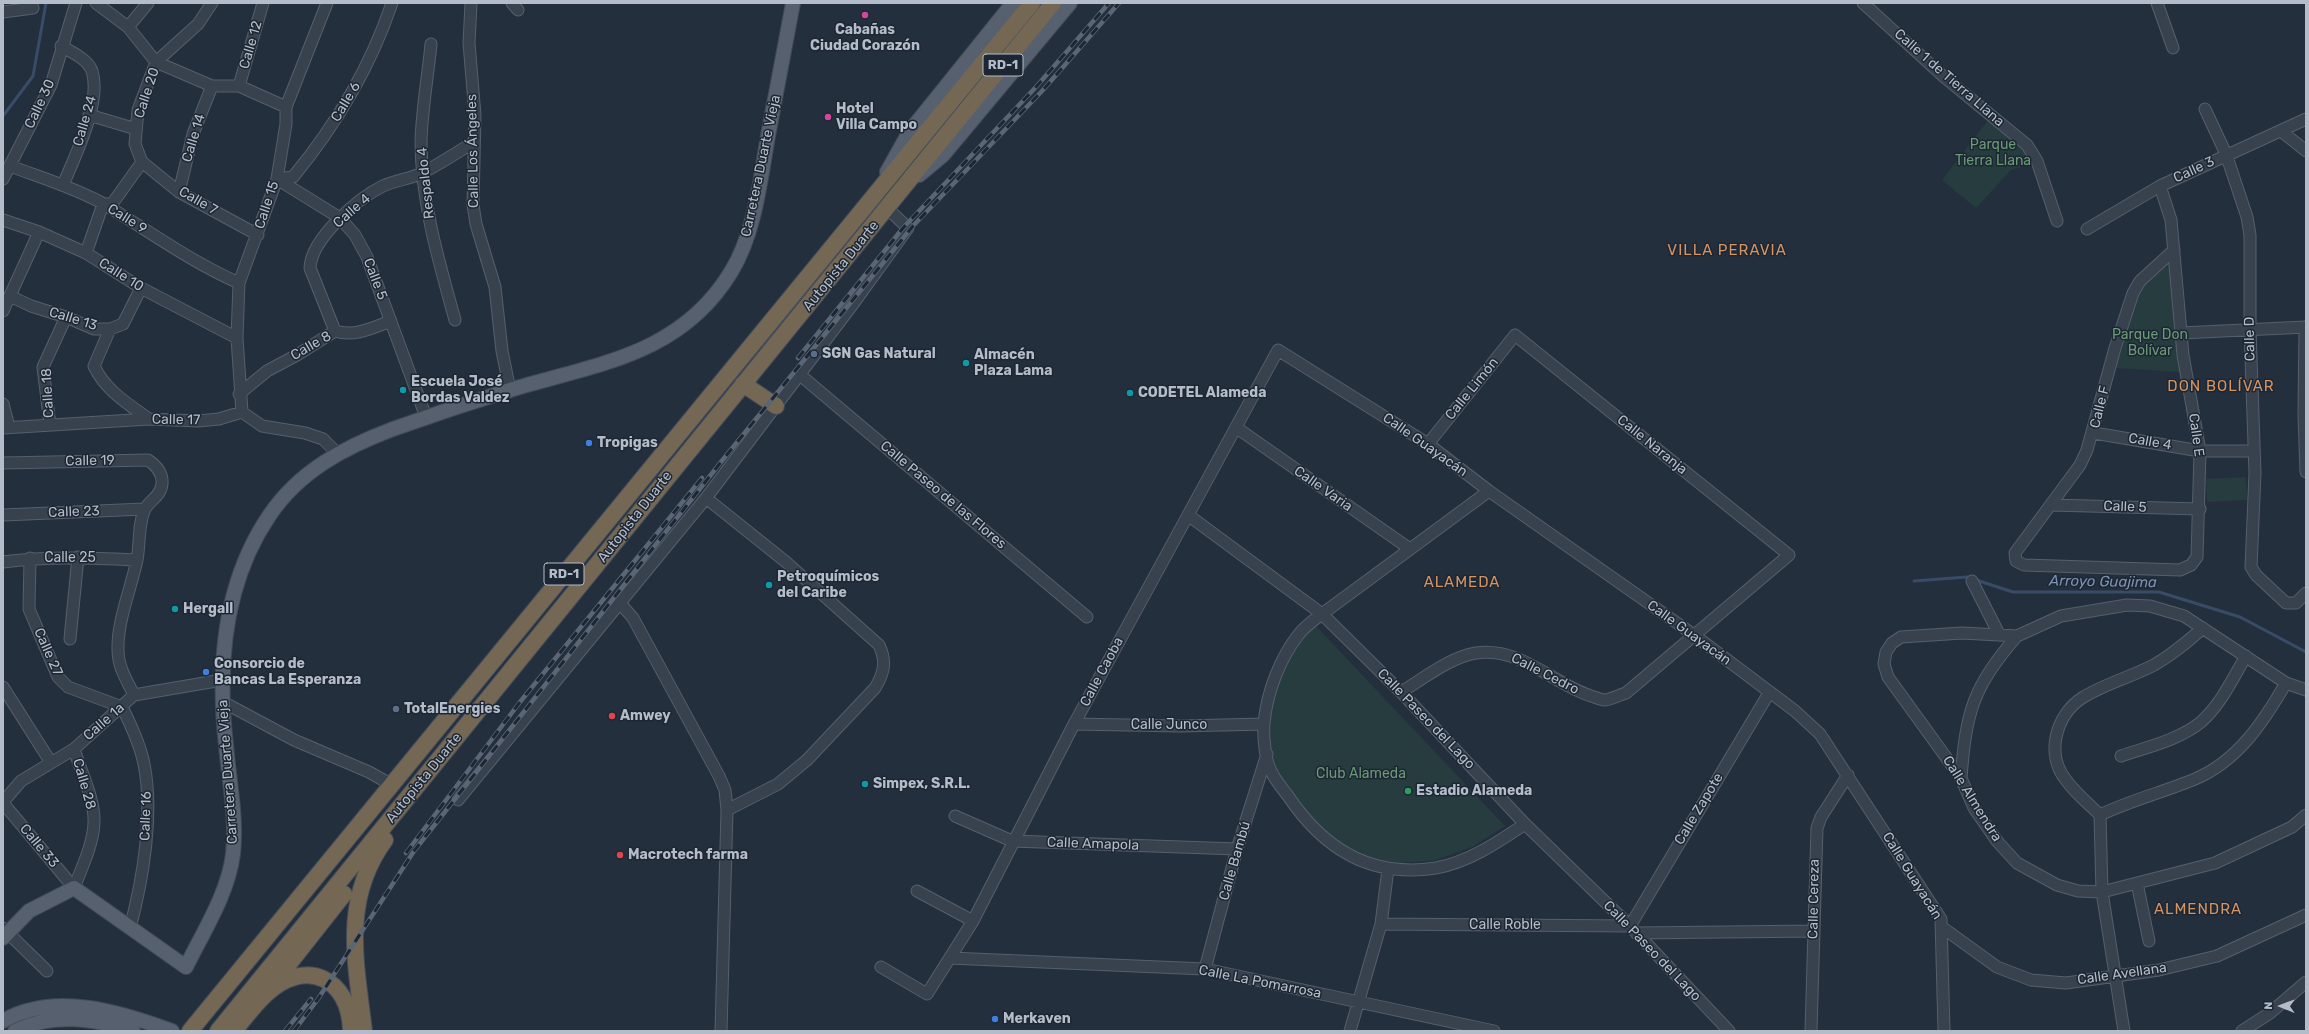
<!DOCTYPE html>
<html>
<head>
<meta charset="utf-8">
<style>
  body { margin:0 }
  #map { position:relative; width:2309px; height:1034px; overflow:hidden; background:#242f3e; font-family:Rubik,sans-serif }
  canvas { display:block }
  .frame { position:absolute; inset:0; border:4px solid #b4bcc9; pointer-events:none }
  .north { position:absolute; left:2261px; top:986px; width:40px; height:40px; -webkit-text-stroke:3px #1d2633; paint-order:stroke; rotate:271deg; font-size:11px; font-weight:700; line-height:16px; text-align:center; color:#b4bcc9 }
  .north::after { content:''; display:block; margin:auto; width:14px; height:18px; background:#b4bcc9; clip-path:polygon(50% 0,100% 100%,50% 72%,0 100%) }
</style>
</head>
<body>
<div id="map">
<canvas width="2309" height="1034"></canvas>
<div class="frame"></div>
<div class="north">N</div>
</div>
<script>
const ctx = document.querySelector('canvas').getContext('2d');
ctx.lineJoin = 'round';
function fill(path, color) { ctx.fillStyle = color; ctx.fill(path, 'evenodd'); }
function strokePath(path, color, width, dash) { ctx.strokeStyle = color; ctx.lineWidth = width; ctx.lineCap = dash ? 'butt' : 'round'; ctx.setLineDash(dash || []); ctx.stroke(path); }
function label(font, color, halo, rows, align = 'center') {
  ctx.font = font + ' Rubik,sans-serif'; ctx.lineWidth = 3; ctx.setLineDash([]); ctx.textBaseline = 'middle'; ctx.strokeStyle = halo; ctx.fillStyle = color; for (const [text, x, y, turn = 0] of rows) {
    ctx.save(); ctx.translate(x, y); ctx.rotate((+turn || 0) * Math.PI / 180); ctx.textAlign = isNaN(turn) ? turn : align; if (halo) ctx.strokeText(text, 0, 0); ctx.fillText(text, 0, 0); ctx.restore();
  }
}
fill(new Path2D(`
  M1989,119L2023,145L2035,162L2011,170L1976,208L1942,180Z
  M2169,261L2172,264L2181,372L2116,368L2127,327L2141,285Z
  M2246,477L2247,500L2207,502L2206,479Z
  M1315,625L1505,826L1472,847L1433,861L1391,863L1353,852L1312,823L1274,768L1267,724L1279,680L1293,650Z`), '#263c3f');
strokePath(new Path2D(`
  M3,116L33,76L46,3
  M1914,581L1967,577L2013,592H2159L2240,617L2306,652`), '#394c67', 3);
const minor = new Path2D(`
  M96,3L128,27L156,62L212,86H239L286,107
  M212,3L198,24L156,62L138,110L135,144L142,162L179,192L258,235
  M471,3L469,43L475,115L473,205L476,224L495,287L502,351L510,390
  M512,3L518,10
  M1863,3L1943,76L2027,145L2037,161L2057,221
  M2157,3L2173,48
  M3,12L33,8
  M128,27L148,3
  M431,44C428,76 422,108 421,141C421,202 439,262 455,320
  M61,46C71,52 88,59 92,71C102,102 75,156 63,185
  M239,86L263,3
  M2205,109L2226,154L2247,217L2250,235V329L2255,473L2251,567L2256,575L2286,603H2296L2306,593
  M89,115L136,129
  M2281,131L2306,151
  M10,166C42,178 75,188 104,204C149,231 191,262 239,283
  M3,179L51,85L76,3
  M277,179L340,218L355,235L367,257L426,417
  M277,179L293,177C336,125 370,68 392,3
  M2160,186L2171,220L2183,355L2200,451L2197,557L2191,565L2180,570L2024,565L2016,561L2015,553L2080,465L2087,450L2115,348L2133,293L2140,281L2174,250
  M179,192L193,134L212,86
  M3,220L39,232L86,253L141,288L237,338
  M2087,229L2160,186L2306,119
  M86,253L103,204H112L142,162
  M10,296L31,306L66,317L94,329H110L123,324L141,288
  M3,311L39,232
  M2305,327L2304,416L2306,472
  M110,329L94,366C105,390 128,404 149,419
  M335,331L310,268C311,239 358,198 383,186C396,180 411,179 424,172C441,163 458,152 474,142
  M2181,333L2306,327
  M799,374L1087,617
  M239,394L267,371L297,355L335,331C355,337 372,328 391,321
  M3,404L9,427
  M242,412L237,338L239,283L277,179L286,124V107L327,3
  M50,425L43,367L66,317
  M3,428L149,419L198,421L219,419L242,412L262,426L305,433L323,439L337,453
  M1237,428L1410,549
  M2094,433L2200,451H2254
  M3,463L148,460C157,466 163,473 162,484C161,496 150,500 145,509C138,523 140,545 137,560C131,588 117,622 118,650C118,667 127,681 134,695
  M1489,491L1322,614C1314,620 1305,626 1299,634C1280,658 1267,692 1264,723C1263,736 1265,760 1271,771C1275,780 1282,788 1288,796C1324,849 1370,878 1436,868C1469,862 1498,842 1525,824
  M706,498L786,562L879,645C887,662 884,673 875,688L807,760L778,784L727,810
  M2051,505L2200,509
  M3,515L145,509
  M1188,515L1322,614L1401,692L1525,824L1630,926L1729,1031
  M30,558L29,609L58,677L68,687L122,707C131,725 140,744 144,764C154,814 143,879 130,928
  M3,562C48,556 92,558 137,560
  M1972,581L1999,634
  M619,602L633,618L719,776L725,790L727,810L721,1031
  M70,639L78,557
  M3,687L50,761
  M2306,690L2286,683L2184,616L2150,606L2127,605L2061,616L2017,636L1962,633L1901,637L1892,643L1886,652L1884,664L1888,677L1961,778L1974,808L1997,841L2017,863L2057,885L2078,891L2102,892L2215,863L2292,827L2306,815
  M1401,692C1423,679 1450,657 1476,653C1522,647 1551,683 1591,696C1595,697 1601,700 1605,700C1612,699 1619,695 1626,693L1789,555L1515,335L1428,444
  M223,702L294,740L369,772L392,785
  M1074,724L1180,726L1264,724
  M2121,756C2147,747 2179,740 2201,722C2221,704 2233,678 2246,656
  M1961,778C1966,712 1973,686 2017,636
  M458,800L706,498L853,304L908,228L888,209
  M3,802L21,781L74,749L134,695L222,680
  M3,803L74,888C82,867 93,845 94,823C95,799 81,772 74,749
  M2100,815C2089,804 2075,793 2066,780C2045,754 2056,715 2082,698C2104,684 2131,677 2154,665C2172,655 2187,642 2203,628
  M2100,815C2131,800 2164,792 2195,779C2238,761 2264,721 2286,683
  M2100,815L2102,892L2124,1031
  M955,816L1012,841L1237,849
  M2137,883L2149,941
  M917,891L973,921
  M1381,924L1630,926L1769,693
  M3,928L47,971
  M1943,928L1997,967L2031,980L2066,983L2159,970L2217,956L2306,915
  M1636,933L1813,931
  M950,958L1205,969L1494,1031
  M881,967L927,994L973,921L1074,724L1278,350L1428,444L1489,491L1694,635L1795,711L1820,734L1941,919L1944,1031
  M1205,969L1237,849L1267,754
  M1350,1031L1381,924L1388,869
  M1811,1031L1817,828L1821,817L1848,775
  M2242,1031L2270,1013L2306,982`);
const major = new Path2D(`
  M887,172L910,131L1013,3
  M919,175L943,155L1070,3
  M3,938L29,911L74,888L186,967C203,932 228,894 233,854C237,818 229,781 226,745C217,666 223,584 269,516C299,471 345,447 393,429C432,415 471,402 510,390C595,364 680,356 731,272C755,233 760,181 768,136C776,92 785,47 793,3
  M3,1021C54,991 121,1012 172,1031
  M15,1031C53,1012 95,1019 133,1031`);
const highway = new Path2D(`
  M743,384L776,406
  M266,993L344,894
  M190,1031L1032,3
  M218,1031L1053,3
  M234,1031C244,1019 254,1005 266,994C306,957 350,978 351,1031
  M364,1031C356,963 341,900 385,840`);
strokePath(minor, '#565f6c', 13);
strokePath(major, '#414a57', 16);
strokePath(highway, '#434c59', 18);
strokePath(minor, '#38414e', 11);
strokePath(major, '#56606e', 14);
strokePath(highway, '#746855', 16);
const rail = new Path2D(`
  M798,358L903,228L1036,87L1109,3
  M406,853L520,702L702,478
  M285,1031L311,999
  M294,1031L318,999L414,851L721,462L913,226L1043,90L1119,3`);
strokePath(rail, '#5a6575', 4.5);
strokePath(rail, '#1d2633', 3, [9]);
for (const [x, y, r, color] of [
  [865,15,4,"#d1479c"],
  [828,117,4,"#d1479c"],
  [814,354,4,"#5c6f8a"],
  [966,363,4,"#0f9aa8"],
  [403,390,4,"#0f9aa8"],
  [1130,393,4,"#0f9aa8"],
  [589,443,4,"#3f7fe0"],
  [769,585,4,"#0f9aa8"],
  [175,609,4,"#0f9aa8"],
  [206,672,4,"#3f7fe0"],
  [396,709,4,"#5c6f8a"],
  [612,716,4,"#e0444e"],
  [865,784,4,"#0f9aa8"],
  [1408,791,4,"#2e9e5b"],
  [620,855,4,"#e0444e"],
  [995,1019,4,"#3f7fe0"]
]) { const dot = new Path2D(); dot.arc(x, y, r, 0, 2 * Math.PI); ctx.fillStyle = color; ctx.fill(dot); strokePath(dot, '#1d2633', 1.5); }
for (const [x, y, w] of [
  [1003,65,40],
  [564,574,40]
]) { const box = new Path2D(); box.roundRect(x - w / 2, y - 11, w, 22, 3); ctx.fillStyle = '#1d2633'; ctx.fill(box); strokePath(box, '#b4bcc9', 1); }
label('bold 13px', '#b4bcc9', null, [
  ["RD-1",1003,65],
  ["RD-1",564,574]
]);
label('bold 14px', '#b4bcc9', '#1d2633', [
  ["Cabañas",865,30,"center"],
  ["Ciudad Corazón",865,46,"center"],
  ["Hotel",836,109],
  ["Villa Campo",836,125],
  ["SGN Gas Natural",822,354],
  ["Almacén",974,355],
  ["Plaza Lama",974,371],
  ["Escuela José",411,382],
  ["Bordas Valdez",411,398],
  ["CODETEL Alameda",1138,393],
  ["Tropigas",597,443],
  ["Petroquímicos",777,577],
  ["del Caribe",777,593],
  ["Hergall",183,609],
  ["Consorcio de",214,664],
  ["Bancas La Esperanza",214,680],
  ["TotalEnergies",404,709],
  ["Amwey",620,716],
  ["Simpex, S.R.L.",873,784],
  ["Estadio Alameda",1416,791],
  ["Macrotech farma",628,855],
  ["Merkaven",1003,1019]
], 'left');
label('14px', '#b4bcc9', '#1d2633', [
  ["Calle 12",251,45,-74],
  ["Calle 1 de Tierra Llana",1949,78,41],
  ["Calle 20",147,93,-72],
  ["Calle 6",346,102,-59],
  ["Calle 30",40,104,-65],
  ["Calle 24",85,121,-74],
  ["Calle 14",194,138,-73],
  ["Calle Los Ángeles",473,151,-91],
  ["Carretera Duarte Vieja",761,166,-78],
  ["Calle 3",2194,170,-25],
  ["Respaldo 4",426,183,-96],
  ["Calle 7",198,201,30],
  ["Calle 15",267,205,-72],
  ["Calle 4",352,211,-41],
  ["Calle 9",127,219,32],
  ["Autopista Duarte",841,266,-51],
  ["Calle 10",121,275,32],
  ["Calle 5",375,279,69],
  ["Calle 13",73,319,17],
  ["Calle D",2250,339,-91],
  ["Calle 8",311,346,-30],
  ["Calle Limón",1472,389,-51],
  ["Calle 18",48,393,-93],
  ["Calle F",2100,407,-76],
  ["Calle 17",176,420,1],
  ["Calle E",2196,435,82],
  ["Calle 4",2150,442,10],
  ["Calle Guayacán",1425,445,35],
  ["Calle Naranja",1652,445,39],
  ["Calle 19",90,461,-1],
  ["Calle Varia",1323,489,35],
  ["Calle Paseo de las Flores",943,495,40],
  ["Calle 5",2125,507,2],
  ["Calle 23",74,512,-2],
  ["Autopista Duarte",635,517,-52],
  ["Calle 25",70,558],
  ["Calle Guayacán",1689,633,36],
  ["Calle 27",48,652,66],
  ["Calle Caoba",1102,672,-62],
  ["Calle Cedro",1545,674,27],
  ["Calle Paseo del Lago",1426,719,46],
  ["Calle 1a",104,722,-41],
  ["Calle Junco",1169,725],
  ["Carretera Duarte Vieja",228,772,-94],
  ["Autopista Duarte",424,778,-51],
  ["Calle 28",84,784,74],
  ["Calle Almendra",1972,799,58],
  ["Calle Zapote",1699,809,-59],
  ["Calle 16",146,816,-88],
  ["Calle Amapola",1093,844,2],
  ["Calle 33",39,846,50],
  ["Calle Bambú",1235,861,-74],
  ["Calle Guayacán",1912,876,58],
  ["Calle Cereza",1814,899,-89],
  ["Calle Roble",1505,925],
  ["Calle Paseo del Lago",1652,951,46],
  ["Calle Avellana",2122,974,-8],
  ["Calle La Pomarrosa",1260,982,11]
]);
label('14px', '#6b9a76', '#1d2633', [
  ["Parque",1993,145],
  ["Tierra Llana",1993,161],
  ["Parque Don",2150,335],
  ["Bolívar",2150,351],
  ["Club Alameda",1361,774]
]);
ctx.letterSpacing = '1px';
label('15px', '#d59563', '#1d2633', [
  ["VILLA PERAVIA",1727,251],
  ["DON BOLÍVAR",2221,387],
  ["ALAMEDA",1462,583],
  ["ALMENDRA",2198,910]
]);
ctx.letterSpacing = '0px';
label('italic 15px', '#7c92b1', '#1d2633', [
  ["Arroyo Guajima",2103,582,1]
]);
</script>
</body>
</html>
